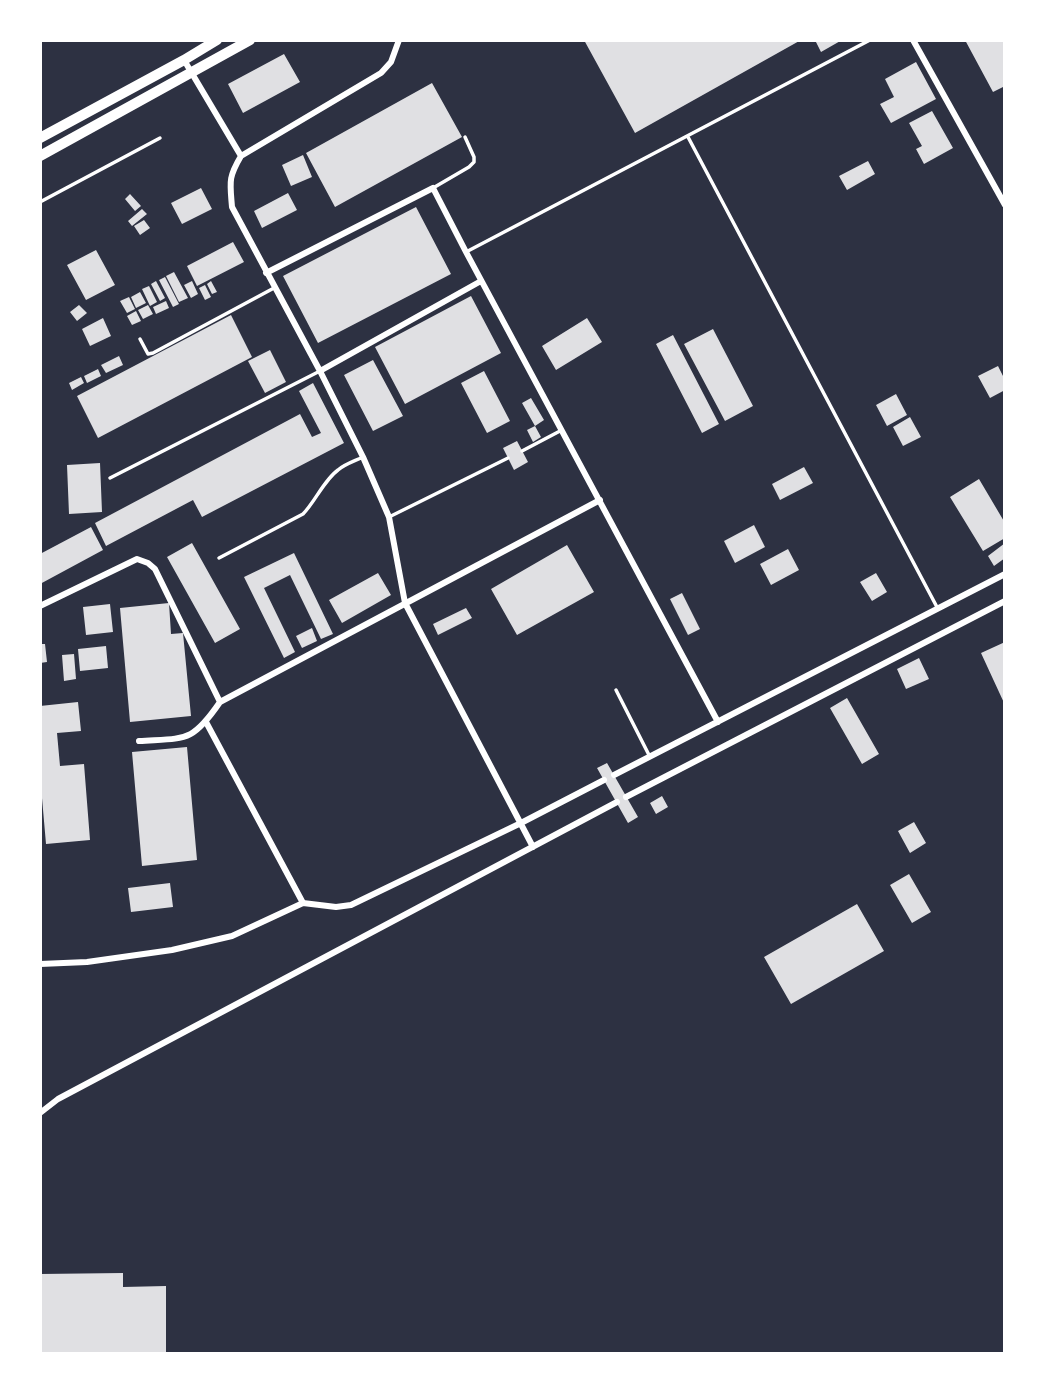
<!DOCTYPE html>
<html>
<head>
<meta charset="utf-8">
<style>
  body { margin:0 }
  #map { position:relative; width:1045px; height:1394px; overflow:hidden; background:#2d3142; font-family:"Sofia Sans Condensed",sans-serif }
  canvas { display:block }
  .frame { position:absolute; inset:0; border:42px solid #fff; pointer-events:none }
</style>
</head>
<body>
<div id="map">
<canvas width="1045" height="1394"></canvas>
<div class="frame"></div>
</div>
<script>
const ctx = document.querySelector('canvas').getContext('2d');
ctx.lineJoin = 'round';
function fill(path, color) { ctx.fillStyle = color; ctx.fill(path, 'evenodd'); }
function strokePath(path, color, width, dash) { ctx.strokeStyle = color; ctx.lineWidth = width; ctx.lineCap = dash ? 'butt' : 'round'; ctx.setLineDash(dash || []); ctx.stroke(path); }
fill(new Path2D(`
  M584,40H801L635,133Z
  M815,40H842L821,52Z
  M965,40H1005V86L993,92Z
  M284,54L300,82L243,113L228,84Z
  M916,62L936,99L891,123L880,104L894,97L885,79Z
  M432,83L462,137L335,207L306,153Z
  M932,111L953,148L924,164L916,149L922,146L909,123Z
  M303,155L312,177L291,186L282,165Z
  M868,161L875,174L847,190L839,176Z
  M201,188L212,209L182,224L171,203Z
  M288,193L297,210L262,228L254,211Z
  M130,194L141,206L135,211L125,199Z
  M416,207L451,274L318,343L283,276Z
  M142,209L147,214L132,226L128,221Z
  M144,220L150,228L140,235L134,226Z
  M233,242L244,262L197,286L187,266Z
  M96,250L115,285L86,300L67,265Z
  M174,272L188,298L179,302L166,276Z
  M165,277L179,304L173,307L159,280Z
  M156,281L165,298L160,301L151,284Z
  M192,281L198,294L191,298L184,285Z
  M211,281L217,292L212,294L207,284Z
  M205,285L211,297L205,300L199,288Z
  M149,286L157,302L150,306L142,289Z
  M140,292L146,303L136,308L131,297Z
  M471,296L501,353L405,404L375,347Z
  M129,297L135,309L127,313L120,301Z
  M166,301L169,308L156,314L153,307Z
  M79,305L87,313L77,321L70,312Z
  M148,305L153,314L143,319L138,310Z
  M136,311L141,321L132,325L127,316Z
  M231,315L252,357L98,438L77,396Z
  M103,318L111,336L90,346L82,329Z
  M587,318L602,342L556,370L542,346Z
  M713,329L753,406L725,421L684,344Z
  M673,335L719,424L702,433L656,344Z
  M270,350L286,382L265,393L248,361Z
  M119,356L123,365L106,373L101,365Z
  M373,360L403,416L373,431L344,375Z
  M998,366L1005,380V390L990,398L978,376Z
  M98,369L101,376L87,383L84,376Z
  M484,371L510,421L487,433L461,383Z
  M81,377L84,383L72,390L69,383Z
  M313,383L344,443L202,517L193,500L106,546L95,523L300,414L312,437L321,433L299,391Z
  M896,394L907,415L887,426L876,405Z
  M531,398L544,420L535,426L522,403Z
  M910,417L921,437L903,446L893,427Z
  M535,426L541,437L533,442L527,430Z
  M517,441L528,462L514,470L503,448Z
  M100,463L102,512L69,514L67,465Z
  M804,467L813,483L780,500L772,484Z
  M979,479L1005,523V538L983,551L950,497Z
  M754,525L765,547L735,563L724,541Z
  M91,527L103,550L40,584V554Z
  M192,543L240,629L215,643L167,557Z
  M1005,543V558L994,566L988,556Z
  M567,545L594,592L517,635L491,589Z
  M788,549L799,570L771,585L760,564Z
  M294,553L333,634L321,639L290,575L264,588L295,652L284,658L244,577Z
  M378,573L391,595L342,623L329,600Z
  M876,573L887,592L872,601L860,582Z
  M682,593L700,629L688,635L670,599Z
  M169,603L171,634L183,633L191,716L130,722L120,608Z
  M110,604L113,632L86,635L83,607Z
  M466,608L472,618L438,635L433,624Z
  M312,628L317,641L302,648L296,636Z
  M1005,642V705L981,653Z
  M40,644H45L47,662L40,663Z
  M106,646L108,668L80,671L78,649Z
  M74,654L76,679L64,681L62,655Z
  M919,658L929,679L906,689L897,669Z
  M847,698L879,754L862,764L830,708Z
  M78,702L81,731L57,733L60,766L84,764L90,840L46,844L40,775V706Z
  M187,747L197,860L142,866L132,752Z
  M607,763L638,817L628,823L597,768Z
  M662,796L668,807L656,814L650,803Z
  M914,822L926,843L910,853L898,831Z
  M909,874L931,912L912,923L890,885Z
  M170,883L173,907L131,912L128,888Z
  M857,904L884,951L791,1004L764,957Z
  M123,1273V1287L166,1286V1354H40V1274Z`), '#e0e0e3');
strokePath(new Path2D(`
  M688,137L938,609
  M433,188L469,167L474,162V157L465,137
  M40,202L160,138
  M466,252L870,40
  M140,339L148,354L153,353L274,288
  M522,451L560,431
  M110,478L320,371
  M389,517L508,458
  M219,558L303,514C315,502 324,480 338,470C345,464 355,461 363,457
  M616,690L650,757`), '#fff', 3.5);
strokePath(new Path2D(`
  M399,40L391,62L381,73L241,156C228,178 230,182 232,207L320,371L363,457L389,517L405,603L533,847
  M913,40L1005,205
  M184,60L241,156
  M266,273L433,188L466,252L718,722
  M320,371L481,281
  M40,606L137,559L148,563L155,569L220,702
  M206,722L303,903
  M139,741C186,738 192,743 220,702L600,500
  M614,775L1005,574
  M626,797L1005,601
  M40,964L87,962L172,950L232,936L303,903L336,907L351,905L521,823L604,780
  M40,1113L58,1099L617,802`), '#fff', 6);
strokePath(new Path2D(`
  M40,138L184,60L217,40
  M40,156L250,40`), '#fff', 10);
</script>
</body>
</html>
